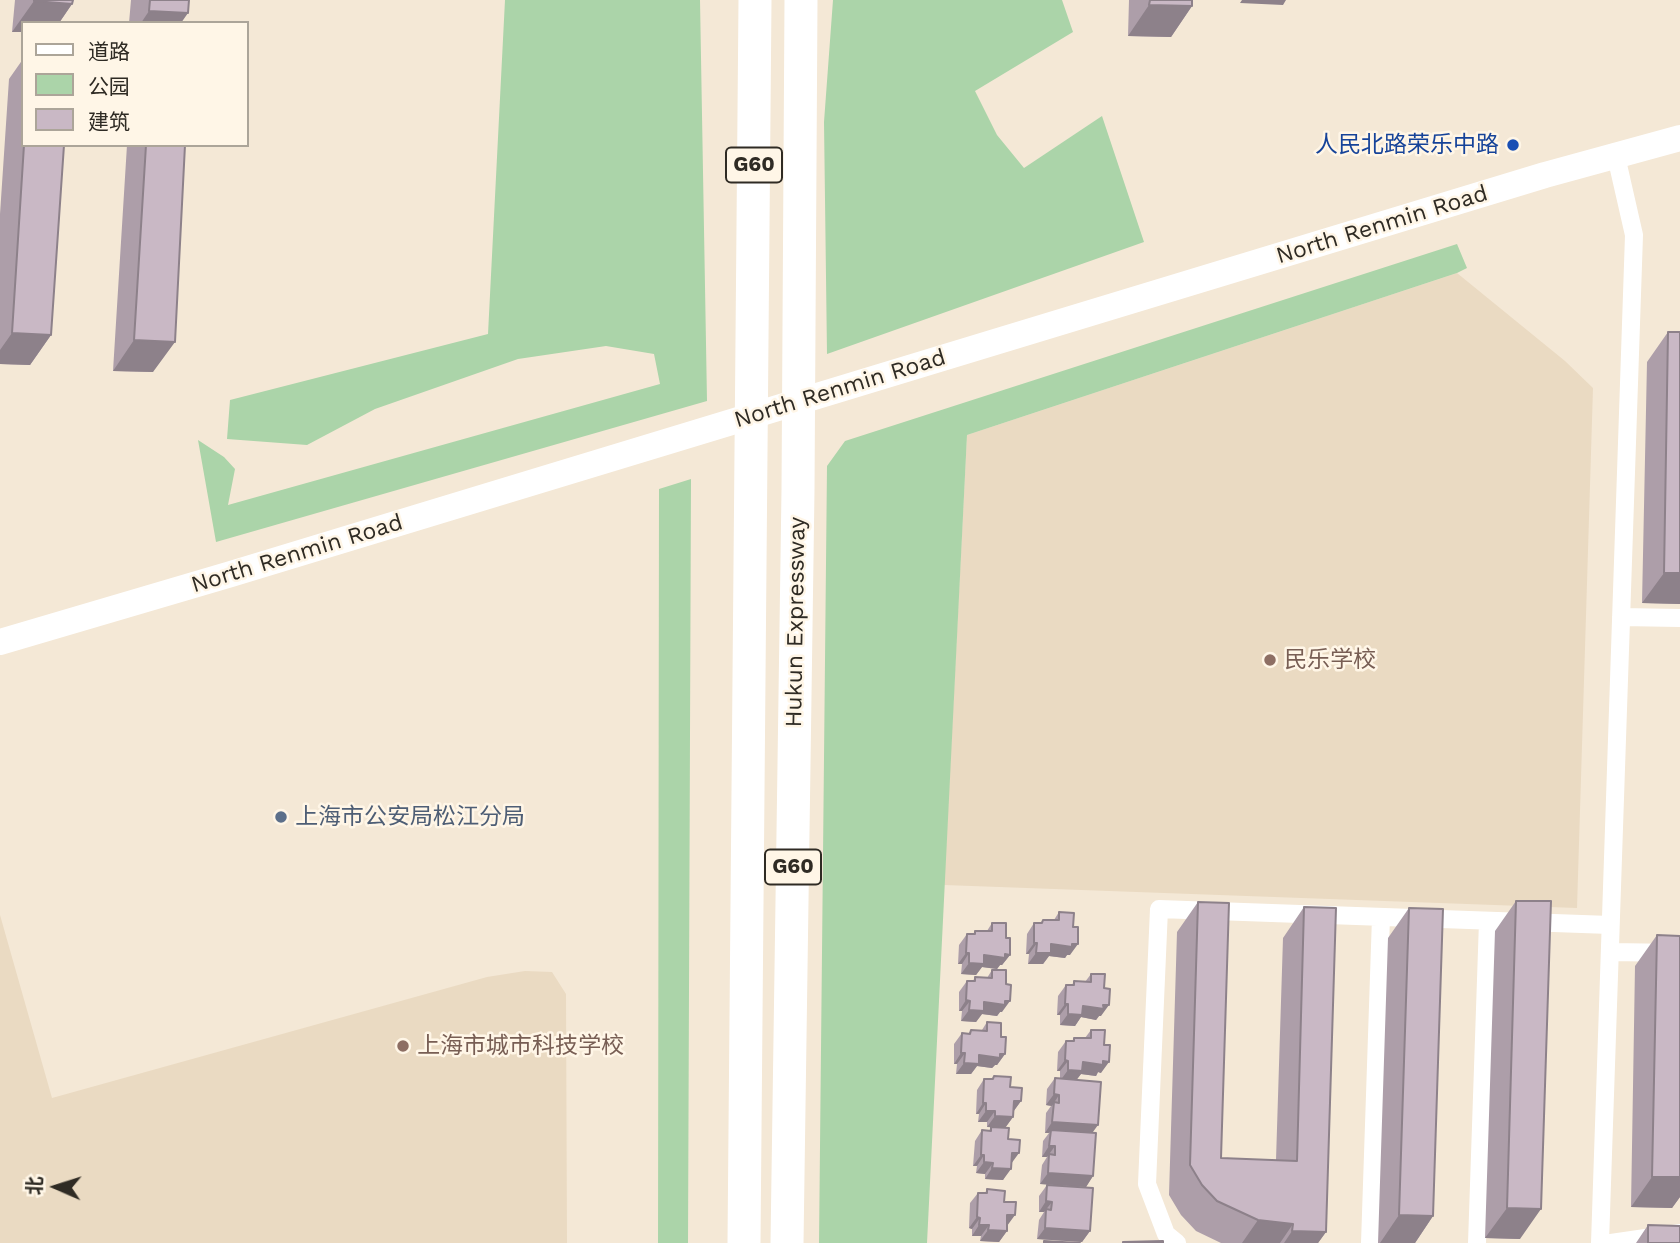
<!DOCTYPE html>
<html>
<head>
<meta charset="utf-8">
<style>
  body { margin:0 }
  #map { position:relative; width:1680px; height:1243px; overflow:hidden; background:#f4e8d6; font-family:"Work Sans","Noto Sans SC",sans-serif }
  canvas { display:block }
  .legend { position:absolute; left:21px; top:21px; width:228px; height:126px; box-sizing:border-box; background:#fff6e7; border:2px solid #aca599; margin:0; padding:9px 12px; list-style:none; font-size:21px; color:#2f2b24 }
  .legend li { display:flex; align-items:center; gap:14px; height:35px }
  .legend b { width:35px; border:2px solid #aca599 }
  .north { position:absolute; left:21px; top:1152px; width:70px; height:70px; -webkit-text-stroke:5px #fff6e7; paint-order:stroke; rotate:273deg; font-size:19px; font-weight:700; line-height:28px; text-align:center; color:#2f2b24 }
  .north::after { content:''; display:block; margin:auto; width:24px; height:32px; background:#2f2b24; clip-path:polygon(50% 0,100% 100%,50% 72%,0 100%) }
</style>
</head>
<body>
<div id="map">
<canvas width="1680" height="1243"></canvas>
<ul class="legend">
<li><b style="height:9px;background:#fff"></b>道路</li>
<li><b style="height:19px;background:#abd4a9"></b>公园</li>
<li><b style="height:19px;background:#c9b8c5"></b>建筑</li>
</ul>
<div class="north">北</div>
</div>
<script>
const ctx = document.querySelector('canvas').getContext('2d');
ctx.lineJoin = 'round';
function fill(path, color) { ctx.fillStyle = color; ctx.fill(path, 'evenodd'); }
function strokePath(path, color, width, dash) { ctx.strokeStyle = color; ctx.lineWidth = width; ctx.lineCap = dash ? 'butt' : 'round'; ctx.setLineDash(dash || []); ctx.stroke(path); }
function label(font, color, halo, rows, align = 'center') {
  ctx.font = font + ' "Work Sans","Noto Sans SC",sans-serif'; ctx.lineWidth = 5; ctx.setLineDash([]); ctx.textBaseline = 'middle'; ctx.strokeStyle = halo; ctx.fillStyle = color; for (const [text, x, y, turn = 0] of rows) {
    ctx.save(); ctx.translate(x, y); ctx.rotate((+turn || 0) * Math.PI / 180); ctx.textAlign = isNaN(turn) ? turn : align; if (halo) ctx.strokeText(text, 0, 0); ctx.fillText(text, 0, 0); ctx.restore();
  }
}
fill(new Path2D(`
  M1457,273L1565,361L1593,388L1577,908L944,885L967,435Z
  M0,915L52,1098L487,977L525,971L552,972L566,994L567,1243H0Z`), '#eadac2');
fill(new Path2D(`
  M505,0H700L707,401L216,542L198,440L224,457L235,469L228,505L660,384L654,354L606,346L518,359L375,409L307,445L227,439L230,400L488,334Z
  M833,0H1062L1073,32L975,91L997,135L1024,168L1102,116L1144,242L827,354L824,122Z
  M1457,244L1467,268L1457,273L967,435L927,1243H819L827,466L845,441Z
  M691,479L688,1243H658L659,489Z`), '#abd4a9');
strokePath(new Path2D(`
  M1621,617L1680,618
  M1610,952L1680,953
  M1177,1243L1166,1234L1147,1184L1159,909L1610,925
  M1370,1243L1381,917
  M1477,1243L1488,921
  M1600,1243L1634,235L1616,156
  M1611,1243L1680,1233`), '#fff', 18);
strokePath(new Path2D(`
  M0,642L231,574L1545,175L1680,138`), '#fff', 26);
strokePath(new Path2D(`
  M744,1243L755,0
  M787,1243L798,490L801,0`), '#fff', 33);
fill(new Path2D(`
  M15,0H73L72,4L59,23H23V32H12Z
  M131,0H189L181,23H129Z
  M1129,0H1192V6L1171,37L1128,36Z
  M23,59V145H64L51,335L30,365L0,364V214L9,79Z
  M127,145H185L153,372L113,371Z
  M1668,332H1680V604L1642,603L1647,362Z
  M1516,901L1520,1239L1485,1238L1495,931Z
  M1198,902L1221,1158L1276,1160L1283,938L1304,907L1326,1232L1318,1243H1221L1196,1231L1181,1215L1169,1195L1177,932Z
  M1409,908L1433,1216L1415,1243H1378L1388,938Z
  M1059,912L1070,955H1067L1065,958L1049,956L1043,964H1028L1029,954H1026L1027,934L1034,923H1040L1043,920H1054Z
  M992,923L1006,938L1010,955L1002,965H1000L997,969L982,967L976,975L961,974L962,964H958L959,945L967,934H973L975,931H987Z
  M1657,935L1680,936V1197L1672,1208L1631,1207L1635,966Z
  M992,970L1002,1012H1000L997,1016L982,1014L976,1022L961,1021L962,1011H959V992L967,981H973L975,977L987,978Z
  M1091,974L1101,1016H1099L1096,1020L1081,1017L1075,1026L1060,1025V1015H1057L1058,996L1066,985H1072L1074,981L1085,982Z
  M987,1022L1001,1037L1005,1054L997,1065H995L992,1068L977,1066L971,1074H956L957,1064H954V1044L962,1033L968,1034L971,1030H982Z
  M1091,1030L1101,1073L1098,1072L1096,1076L1081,1074L1076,1080L1092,1133L1093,1176L1086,1187L1040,1184L1042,1165L1047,1157H1042L1043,1141L1049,1133H1045L1046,1113L1051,1106L1046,1105L1047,1089L1055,1078L1060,1079V1071H1057L1058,1052L1066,1041H1072L1074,1038H1085Z
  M994,1076L1010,1087L1021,1101L1013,1112V1117L1005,1128L1011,1164L1003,1180L985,1179V1174L976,1173L977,1166H973L975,1141L982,1130L989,1131L991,1127H987V1122H978L979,1114H976L977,1090L984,1079H991Z
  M1047,1185L1090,1231L1082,1242L1037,1239L1039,1220L1044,1212H1039V1196Z
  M987,1189L1004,1202L1007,1231L999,1242L980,1241L981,1236H972V1229L969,1228L970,1203L978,1193H985Z
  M1648,1225L1680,1243H1636Z`), '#ad9ea9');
fill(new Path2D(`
  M1242,0H1286L1283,5L1240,3Z
  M34,1L72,4L59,23H23V32H12Z
  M1149,5L1192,6L1171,37L1128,36Z
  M149,11L188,13L181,23H141Z
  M12,333L51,335L30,365L0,364V350Z
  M134,340L175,342L153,372L113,371Z
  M1664,573H1680V604L1642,603Z
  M1034,943H1037L1029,954H1026Z
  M1051,944H1078L1070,955H1067L1065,958L1049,956L1043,964H1028L1036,953Z
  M966,953H969L962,964H958Z
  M984,955H1010L1002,965H1000L997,969L982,967L976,975L961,974L969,963Z
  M966,1000L970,1001L962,1011H959Z
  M1010,1001L1002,1012H1000L997,1016L982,1014L976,1022L961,1021L969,1010L984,1002Z
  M1065,1004H1068L1060,1015H1057Z
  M1109,1005L1101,1016H1099L1096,1020L1081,1017L1075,1026L1060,1025L1068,1014L1083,1006Z
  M961,1053H965L957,1064H954Z
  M1005,1054L997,1065H995L992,1068L977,1066L971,1074H956L964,1063L979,1055Z
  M1065,1060L1068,1061L1060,1071H1057Z
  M1083,1062H1109L1101,1073L1098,1072L1096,1076L1081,1074L1075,1082L1060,1081L1068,1070Z
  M1054,1094L1059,1095L1052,1106L1046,1105Z
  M1014,1101H1021L1013,1112Z
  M983,1103H986L979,1114H976Z
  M986,1111H995L987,1122H978Z
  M995,1116L1013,1117L1005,1128L987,1127Z
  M1052,1122L1098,1125L1090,1136L1051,1130L1049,1133H1045Z
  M1049,1146H1055L1047,1157H1042Z
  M1012,1153H1019L1011,1164Z
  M981,1155H984L977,1166H973Z
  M984,1162L993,1163L985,1174L976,1173Z
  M992,1168L1011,1169L1003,1180L985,1179Z
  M1048,1173L1093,1176L1086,1187L1040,1184Z
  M1652,1177H1680V1197L1672,1208L1631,1207Z
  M1046,1201L1052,1202L1044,1212H1039Z
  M1507,1208L1541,1209L1520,1239L1485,1238Z
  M1007,1215H1015L1007,1226Z
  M1399,1215L1433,1216L1415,1243H1380Z
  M977,1217L980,1218L972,1229L969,1228Z
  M1258,1220L1293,1224L1280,1243H1242Z
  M979,1225H989L981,1236H972Z
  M1045,1228L1090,1231L1082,1242L1037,1239Z
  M988,1230L1007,1231L999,1242L980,1241Z
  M1292,1231L1326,1232L1318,1243H1284Z`), '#8d818a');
const building = new Path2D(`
  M34,0H73L72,4L34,1Z
  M150,0H189L188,13L149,11Z
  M1150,0H1192V6L1149,5Z
  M24,145H64L51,335L12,333Z
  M146,145H185L175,342L134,340Z
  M1668,332H1680V573H1664Z
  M1516,901H1551L1541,1209L1507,1208Z
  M1198,902L1229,903L1221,1158L1297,1161L1304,907L1336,908L1326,1232L1292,1231L1293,1224L1258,1220L1217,1201L1202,1185L1190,1165Z
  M1409,908L1443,909L1433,1216L1399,1215Z
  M1059,912L1074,913L1073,927H1078V944H1072V947L1051,944V953H1036L1037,943H1034V923H1042L1043,920H1059Z
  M992,923H1006V938H1010V955L1005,954V958L984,955V964L969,963V953H966L967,934H975V931H992Z
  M1657,935L1680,936V1177H1652Z
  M992,970H1006V984L1011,985L1010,1001H1005V1005L984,1002V1011L969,1010L970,1001L966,1000L967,981H975V977L992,978Z
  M1091,974H1105L1104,988L1110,989L1109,1005H1103L1104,1009L1083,1006L1082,1015L1068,1014V1004H1065L1066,985H1074V981L1091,982Z
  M987,1022L1001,1023V1037H1006L1005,1054H1000V1058L979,1055V1064L964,1063L965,1053H961L962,1033L970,1034L971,1030L987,1031Z
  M1091,1030H1105L1104,1045H1110L1109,1062L1103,1061V1065L1083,1062L1082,1071L1068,1070V1061L1065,1060L1066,1041H1074V1038H1091Z
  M994,1076L1011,1077L1010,1087L1022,1088L1021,1101H1014L1013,1117L995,1116V1111H986V1103H983L984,1079H993Z
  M1055,1078L1101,1082L1098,1125L1052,1122L1054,1102L1059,1103V1095L1054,1094Z
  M991,1127L1009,1128L1008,1139L1020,1140L1019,1153H1012L1011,1169L992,1168L993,1163L984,1162V1155H981L982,1130L991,1131Z
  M1051,1130L1096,1133L1093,1176L1048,1173L1049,1154L1055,1155V1146H1049Z
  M1047,1185L1093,1188L1090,1231L1045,1228L1046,1209L1051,1210L1052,1202L1046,1201Z
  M987,1189L1005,1191L1004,1202H1016L1015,1215H1007V1231L988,1230L989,1225H979L980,1218L977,1217L978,1193H987Z
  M1648,1225L1680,1226V1243H1648Z
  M1044,1241L1080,1243H1044Z
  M1163,1241V1243H1123V1242Z`);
fill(building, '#c9b8c5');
strokePath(building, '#8d818a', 2);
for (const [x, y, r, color] of [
  [1513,145,7,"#1a4fb4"],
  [1270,660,7,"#8d6e63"],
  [281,817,7,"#5c6f8a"],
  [403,1046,7,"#8d6e63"]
]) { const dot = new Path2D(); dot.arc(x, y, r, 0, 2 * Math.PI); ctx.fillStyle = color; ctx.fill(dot); strokePath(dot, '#fff6e7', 2.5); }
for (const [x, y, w] of [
  [754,165,56],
  [793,867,56]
]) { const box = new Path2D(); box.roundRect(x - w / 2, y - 17.5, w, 35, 5); ctx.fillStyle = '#fff6e7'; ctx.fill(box); strokePath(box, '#2f2b24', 2); }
label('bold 21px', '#2f2b24', null, [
  ["G60",754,165],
  ["G60",793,867]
]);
label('23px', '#164399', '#fff6e7', [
  ["人民北路荣乐中路",1499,145]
], 'right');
label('23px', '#2f2b24', '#fff6e7', [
  ["North Renmin Road",1382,225,-17],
  ["North Renmin Road",840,389,-17],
  ["North Renmin Road",297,554,-17],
  ["Hukun Expressway",796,622,-89]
]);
label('23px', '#785e54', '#fff6e7', [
  ["民乐学校",1284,660],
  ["上海市城市科技学校",417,1046]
], 'left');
label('23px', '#4e5e75', '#fff6e7', [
  ["上海市公安局松江分局",295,817]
], 'left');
</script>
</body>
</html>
